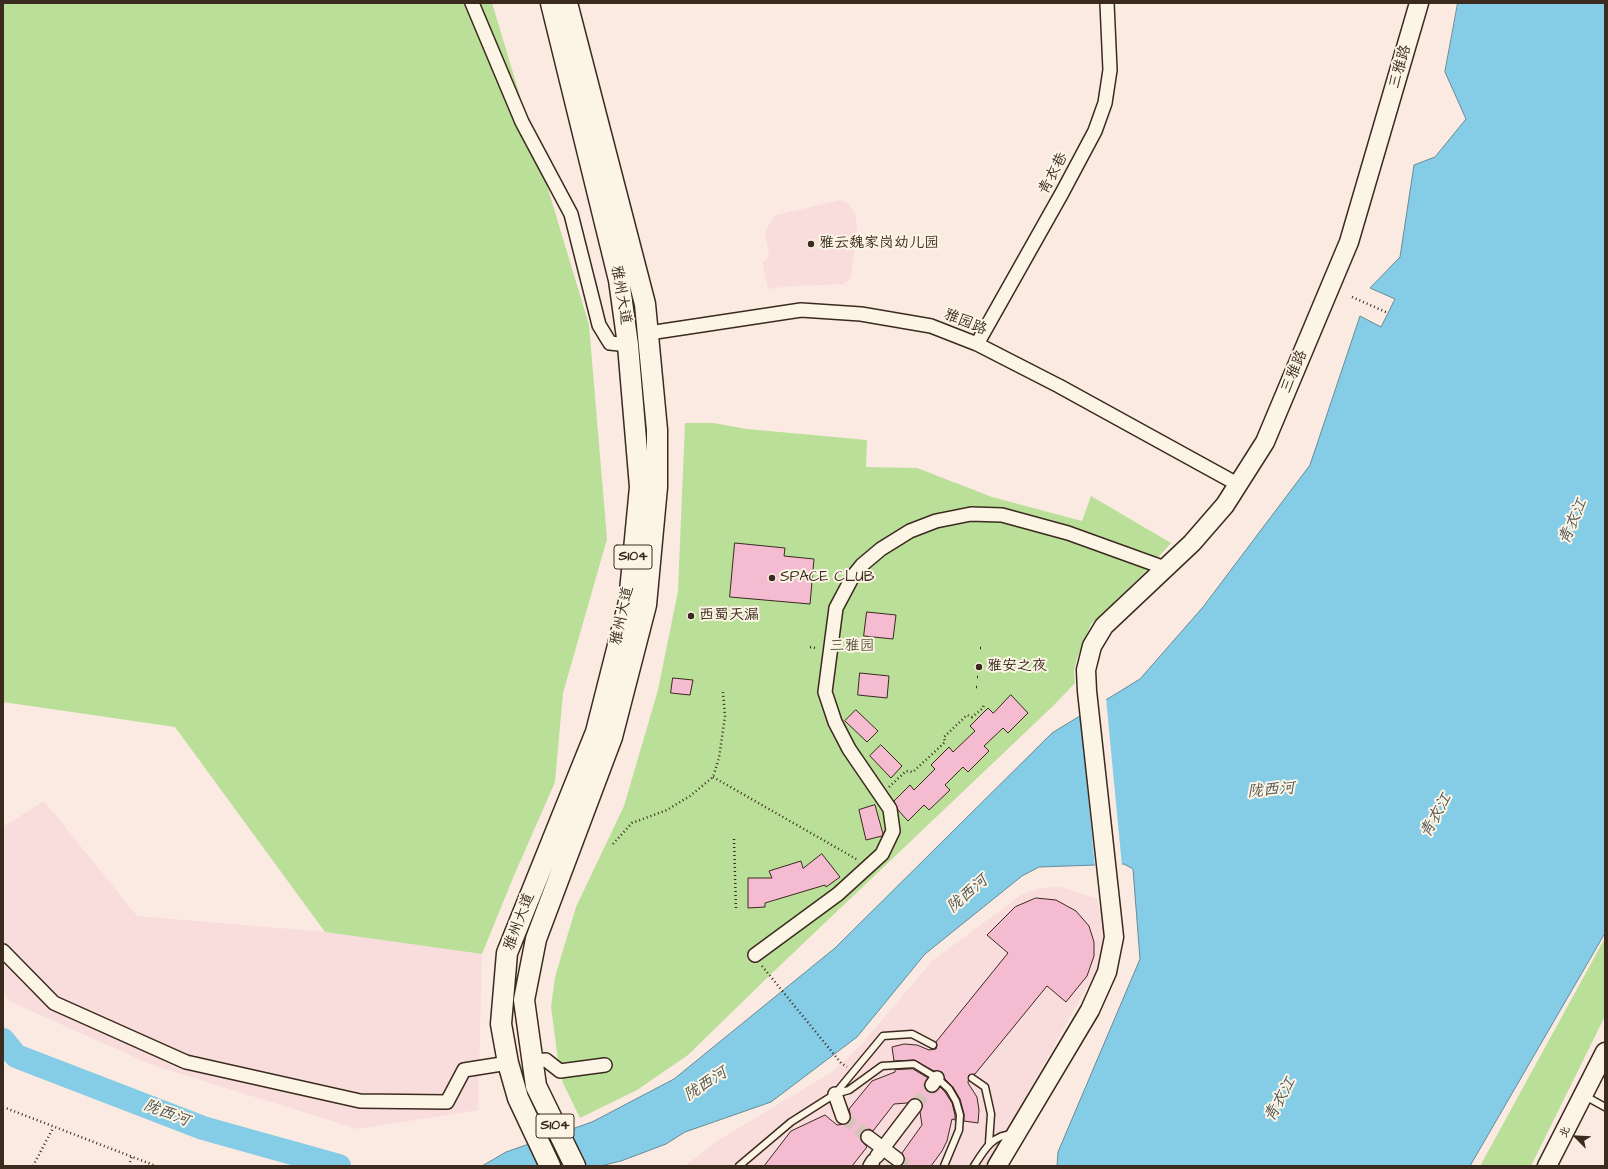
<!DOCTYPE html>
<html>
<head>
<meta charset="utf-8">
<style>
  body { margin:0 }
  #map { position:relative; width:1608px; height:1169px; overflow:hidden; background:#fbeae1; font-family:"Architects Daughter","LXGW WenKai TC",sans-serif }
  canvas { display:block }
  .frame { position:absolute; inset:0; border:4px solid #3b2a1e; pointer-events:none }
  .north { position:absolute; left:1556px; top:1117px; width:40px; height:40px; -webkit-text-stroke:3px #fcf5e5; paint-order:stroke; rotate:294deg; font-size:11px; font-weight:700; line-height:16px; text-align:center; color:#3b2a1e }
  .north::after { content:''; display:block; margin:auto; width:14px; height:18px; background:#3b2a1e; clip-path:polygon(50% 0,100% 100%,50% 72%,0 100%) }
</style>
</head>
<body>
<div id="map">
<canvas width="1608" height="1169"></canvas>
<div class="frame"></div>
<div class="north">北</div>
</div>
<script>
const ctx = document.querySelector('canvas').getContext('2d');
ctx.lineJoin = 'round';
function fill(path, color) { ctx.fillStyle = color; ctx.fill(path, 'evenodd'); }
function strokePath(path, color, width, dash) { ctx.strokeStyle = color; ctx.lineWidth = width; ctx.lineCap = dash ? 'butt' : 'round'; ctx.setLineDash(dash || []); ctx.stroke(path); }
function label(font, color, halo, rows, align = 'center') {
  ctx.font = font + ' "Architects Daughter","LXGW WenKai TC",sans-serif'; ctx.lineWidth = 4; ctx.setLineDash([]); ctx.textBaseline = 'middle'; ctx.strokeStyle = halo; ctx.fillStyle = color; for (const [text, x, y, turn = 0] of rows) {
    ctx.save(); ctx.translate(x, y); ctx.rotate((+turn || 0) * Math.PI / 180); ctx.textAlign = isNaN(turn) ? turn : align; if (halo) ctx.strokeText(text, 0, 0); ctx.fillText(text, 0, 0); ctx.restore();
  }
}
fill(new Path2D(`
  M841,200L849,205L855,214L857,225L851,278L844,284L791,286L768,289L762,261H766L769,254L765,234L771,221L776,215Z
  M44,801L137,916L325,932L482,954L478,1110L358,1129L152,1065L9,1001L3,993V827Z
  M1061,887L1097,899L1099,908H1104L1106,940L1099,972L1092,989L1087,987L987,1166H684L719,1140L832,1072L861,1045L932,961L1021,895L1040,888Z`), '#f9dcdc');
fill(new Path2D(`
  M3,3H492L589,325L607,539L563,693L555,782L513,878L482,954L325,932L175,727L3,702Z
  M685,423H713L747,429L867,440L866,467L917,468L992,497L1082,521L1091,496L1171,543L1144,573L1091,624L1077,658L1074,671L1075,683L1053,706L769,976L688,1055L637,1090L580,1118L563,1083L558,1060L551,1007L555,977L576,907L624,806L658,690L678,591Z
  M1605,938V1016L1531,1166H1480Z`), '#badf99');
const water = new Path2D(`
  M1458,3H1605V933L1470,1166H1057L1058,1152L1140,959L1133,869L1124,864L1039,867L1022,876L925,954L857,1037L771,1102L685,1132L666,1144L621,1161L600,1166H482L506,1152L592,1122L674,1079L835,948L1052,733L1140,679L1203,607L1310,465L1360,316L1381,327L1395,299L1370,288L1400,257L1414,165L1435,157L1466,119L1445,72Z`);
fill(water, '#85cce7');
strokePath(water, '#678b97', 1);
fill(new Path2D(`
  M1106,698L1122,866L1095,867L1080,714Z`), '#fbeae1');
strokePath(new Path2D(`
  M3,1040L16,1056L203,1128L339,1166`), '#85cce7', 24);
const building = new Path2D(`
  M735,543L785,548L784,556L814,559L810,604L730,597Z
  M867,612L896,615L893,639L864,636Z
  M860,673L889,676L887,698L858,695Z
  M673,678L693,680L690,695L671,693Z
  M1011,695L1028,713L1008,733L1003,728L984,746L989,751L968,772L963,767L945,785L950,790L929,810L924,805L908,821L898,810L894,801L910,785L914,790L935,769L931,765L949,747L953,752L975,731L970,726L988,708L993,713Z
  M856,710L878,731L867,742L845,721Z
  M881,745L902,766L891,778L870,756Z
  M875,805L883,834L882,836L866,840L859,810Z
  M822,854L840,877L826,887L825,885L765,903V907L748,908V878H772L769,871L801,861L803,868Z
  M1036,898L1056,900L1076,911L1089,926L1094,942V956L1087,976L1066,1002L1047,986L975,1074L969,1075L968,1083L977,1097L979,1110L978,1123L964,1121V1114L960,1099L953,1087L945,1079L942,1072L934,1071L914,1060L894,1061L892,1047L904,1044L917,1045L929,1050L936,1049L937,1045L936,1042L1008,953L987,935L1015,907Z
  M913,1069L928,1078L924,1085L927,1091L935,1092L940,1087L945,1092L952,1103L955,1115V1120L952,1119L947,1141L942,1151L931,1166H901L905,1160L902,1153L922,1125L920,1112L922,1103L916,1098L907,1103L894,1104L873,1131L869,1129L862,1132L861,1140L867,1147L852,1166H764L791,1131L825,1115L837,1125L846,1124L851,1118L849,1109L872,1081L895,1072V1070Z`);
fill(building, '#f5bcd1');
strokePath(building, '#3b2a1e', 1);
strokePath(new Path2D(`
  M915,1106L932,1085
  M843,1117L868,1137
  M897,1159L907,1166`), '#d5c4ba', 13, [13, 6]);
const lane = new Path2D(`
  M972,1078L985,1087L991,1114L989,1143
  M835,1094L849,1090L882,1066L914,1064L937,1078L949,1089L956,1101L960,1115L959,1130L944,1166
  M1585,1096L1605,1107
  M739,1166L791,1122L835,1094L883,1036L912,1034L933,1045
  M974,1166C984,1150 993,1134 1014,1134`);
const street = new Path2D(`
  M472,3L522,122L571,214L599,325L610,343L628,345
  M649,333L801,310L861,314L931,326L977,344L1059,386L1239,485
  M977,344L1062,193L1095,131L1105,103L1110,70L1107,3
  M3,951L54,1003L186,1062L360,1101L447,1102L464,1070L508,1063
  M755,955L838,894L882,854L893,831L890,809L849,749L835,722L825,692L836,608L853,576L862,565L881,549L910,531L936,521L971,514L1002,515L1068,533L1165,568
  M532,1061L546,1060L560,1071L605,1065
  M932,1085L937,1078
  M835,1094L843,1117
  M868,1137L897,1159
  M877,1156L915,1106
  M870,1166L873,1161`);
const secondary = new Path2D(`
  M997,1166L1090,1010L1107,972L1114,937L1087,691L1086,670L1092,646L1104,626L1192,543L1225,505L1265,442L1349,242L1419,3
  M1547,1166L1605,1052`);
const primary = new Path2D(`
  M567,3L645,304L657,430V487L646,605L612,737L536,939L524,1000L536,1086L575,1166
  M550,1166L518,1098L508,1063L501,1024L507,953L596,732L629,602L640,487L628,345L619,280L551,3`);
strokePath(lane, '#3b2a1e', 9);
strokePath(street, '#3b2a1e', 16);
strokePath(secondary, '#3b2a1e', 21);
strokePath(primary, '#3b2a1e', 23);
strokePath(new Path2D(`
  M1352,297L1388,313
  M810,647L816,648
  M980,648H983
  M977,677H979
  M976,687H979
  M713,777L858,860
  M889,787L906,771L913,772L945,742L944,737L967,715L972,717L983,708L984,704
  M734,839L736,910
  M613,844L632,823L667,810L690,796L713,777L719,758L725,716L723,692
  M762,966L841,1063L847,1067
  M3,1107L156,1166
  M130,1162L132,1156
  M33,1166L53,1128`), '#3b2a1e', 2.5, [1, 3]);
strokePath(lane, '#fcf5e5', 6);
strokePath(street, '#fcf5e5', 13);
strokePath(secondary, '#fcf5e5', 18);
strokePath(primary, '#fcf5e5', 20);
for (const [x, y, r, color] of [
  [811,244,4,"#3b2a1e"],
  [772,578,4,"#3b2a1e"],
  [691,616,4,"#3b2a1e"],
  [979,667,4,"#3b2a1e"]
]) { const dot = new Path2D(); dot.arc(x, y, r, 0, 2 * Math.PI); ctx.fillStyle = color; ctx.fill(dot); strokePath(dot, '#fcf5e5', 1.5); }
for (const [x, y, w] of [
  [633,557,38],
  [555,1126,38]
]) { const box = new Path2D(); box.roundRect(x - w / 2, y - 12, w, 24, 3); ctx.fillStyle = '#fcf5e5'; ctx.fill(box); strokePath(box, '#3b2a1e', 1); }
label('bold 14px', '#3b2a1e', null, [
  ["S104",633,557],
  ["S104",555,1126]
]);
label('15px', '#3b2a1e', '#fcf5e5', [
  ["三雅路",1401,67,-74],
  ["青衣巷",1054,174,-62],
  ["雅州大道",620,295,80],
  ["雅园路",965,323,22],
  ["三雅路",1295,372,-67],
  ["雅州大道",623,616,-78],
  ["雅州大道",520,922,-69]
]);
label('15px', '#3b2a1e', '#fcf5e5', [
  ["雅云魏家岗幼儿园",819,244],
  ["SPACE CLUB",780,578],
  ["西蜀天漏",699,616],
  ["雅安之夜",987,667]
], 'left');
label('15px', '#5b573d', '#fcf5e5', [
  ["三雅园",852,647]
]);
label('italic 16px', '#4e5250', '#fcf5e5', [
  ["青衣江",1574,522,-66],
  ["陇西河",1271,791,-5],
  ["青衣江",1437,816,-61],
  ["陇西河",968,895,-41],
  ["陇西河",706,1085,-33],
  ["青衣江",1281,1100,-61],
  ["陇西河",166,1114,21]
]);
</script>
</body>
</html>
